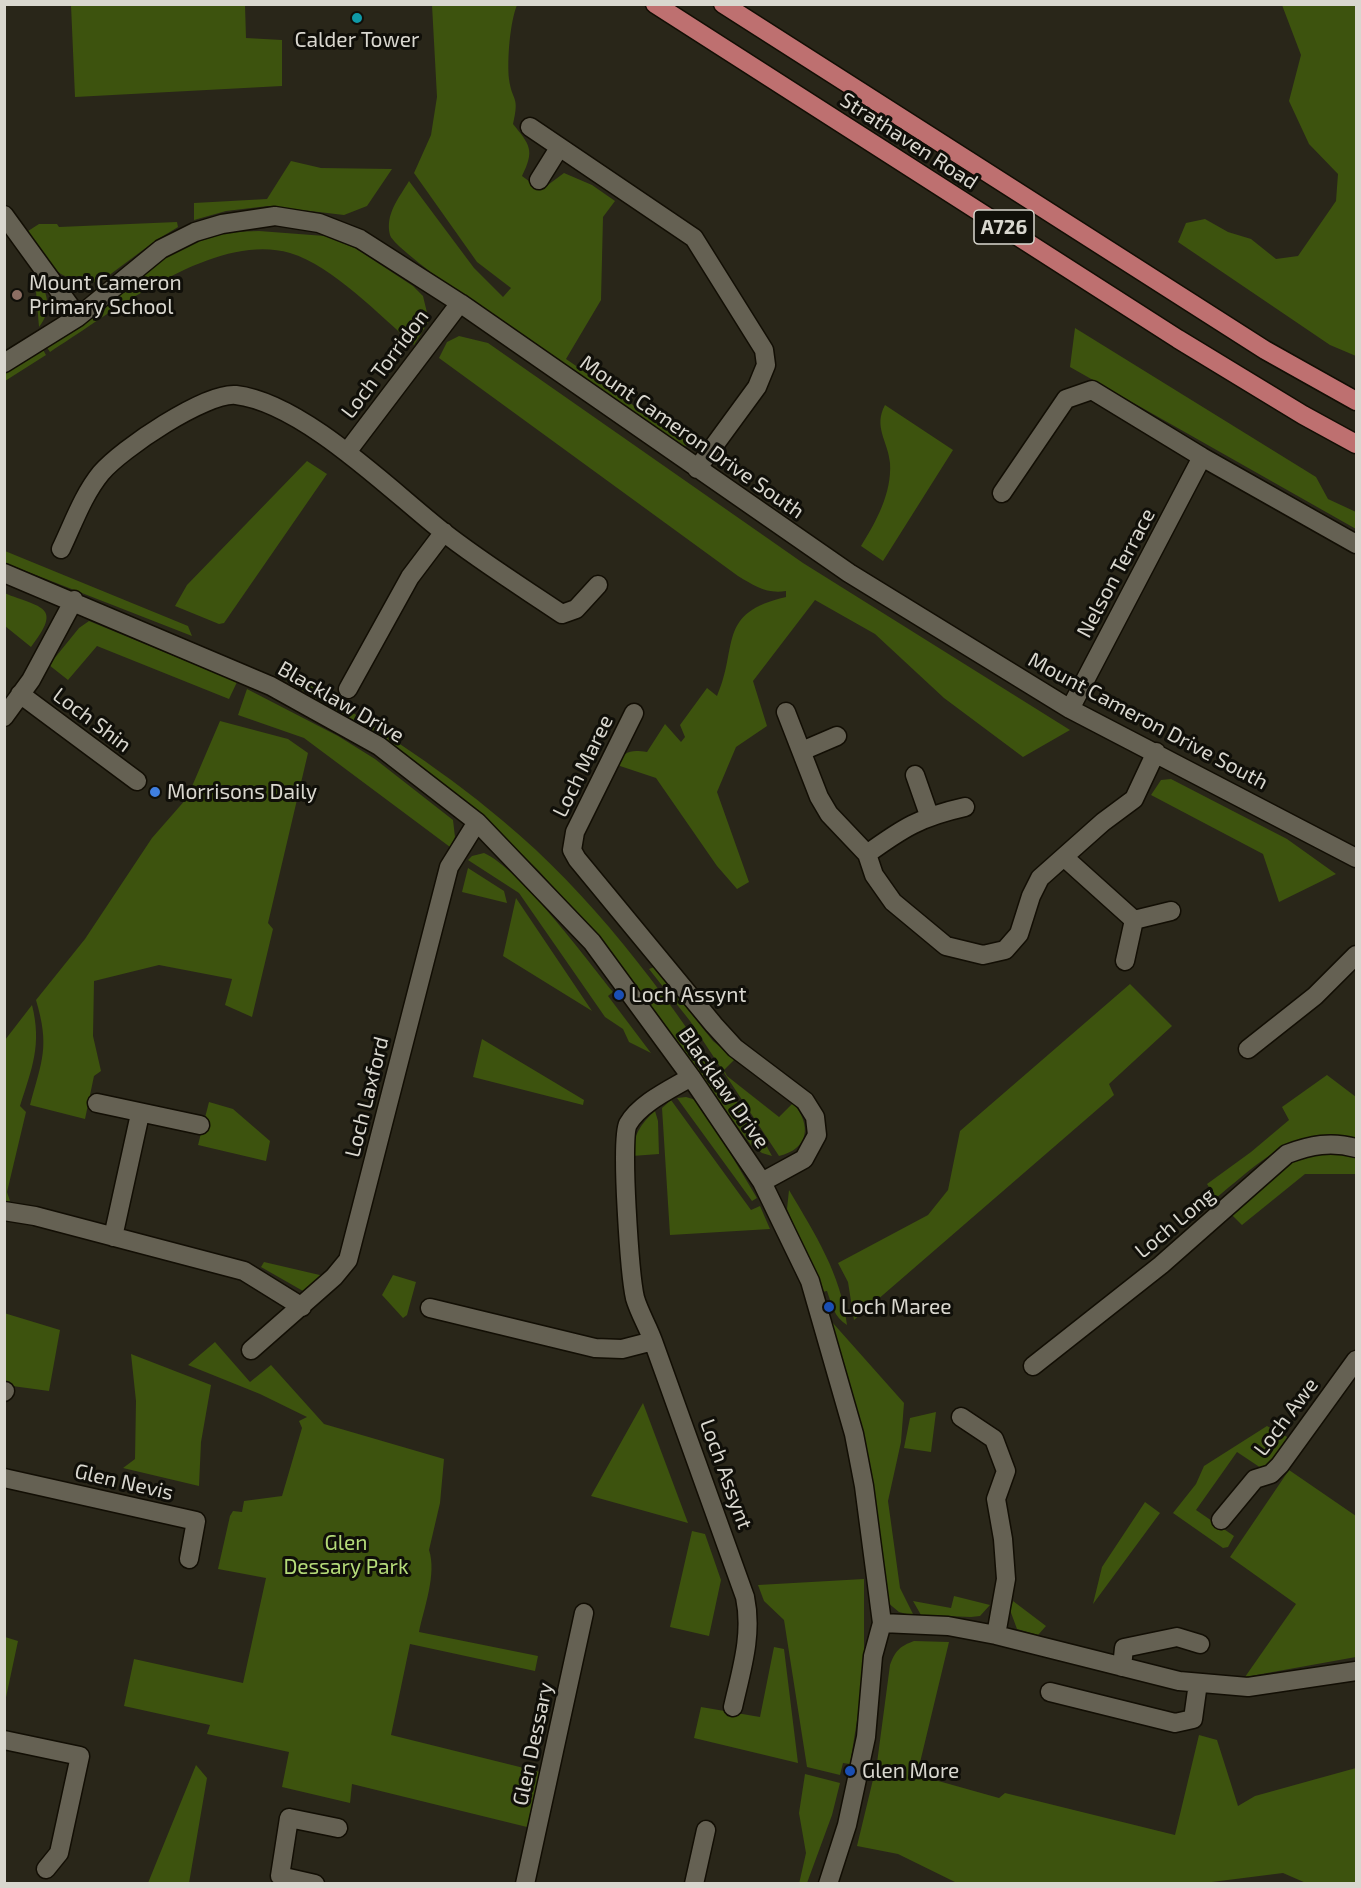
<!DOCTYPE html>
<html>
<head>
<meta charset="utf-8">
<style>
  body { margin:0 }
  #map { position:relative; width:1361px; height:1888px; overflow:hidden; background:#292619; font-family:"Exo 2",sans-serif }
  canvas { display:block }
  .frame { position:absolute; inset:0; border:6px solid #d9d7cf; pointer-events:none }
</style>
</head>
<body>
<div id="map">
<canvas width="1361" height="1888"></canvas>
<div class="frame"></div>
</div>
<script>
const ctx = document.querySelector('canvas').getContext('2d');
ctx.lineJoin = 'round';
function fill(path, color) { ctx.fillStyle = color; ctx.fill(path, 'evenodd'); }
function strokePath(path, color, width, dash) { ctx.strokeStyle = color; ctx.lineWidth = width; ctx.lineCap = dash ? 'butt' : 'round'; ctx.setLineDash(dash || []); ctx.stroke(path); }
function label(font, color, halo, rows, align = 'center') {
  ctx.font = font + ' "Exo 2",sans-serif'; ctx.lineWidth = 6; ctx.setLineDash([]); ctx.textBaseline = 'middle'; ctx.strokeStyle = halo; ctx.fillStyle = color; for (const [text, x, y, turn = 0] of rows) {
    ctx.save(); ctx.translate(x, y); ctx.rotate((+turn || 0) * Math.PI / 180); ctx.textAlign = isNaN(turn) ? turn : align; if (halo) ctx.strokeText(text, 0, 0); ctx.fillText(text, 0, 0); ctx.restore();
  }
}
fill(new Path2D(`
  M71,5H245L246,38L282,40V86L75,97Z
  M432,5H517C510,22 507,60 509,79C512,102 520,95 513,124C530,145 535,150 522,176L541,190L564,173L592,185L615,201L603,217L601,300L566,359L694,447L679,445C643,420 395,256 390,235C385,214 399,198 409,181L474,268L503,297L511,288L477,262L414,173L431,135L437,97Z
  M1282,5H1356V356L1330,345L1178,242L1186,223L1205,219L1228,232L1251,239L1276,259L1298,256L1336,201L1338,174L1309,144L1289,101L1301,55Z
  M291,161L321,168L392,169L367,206L344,215L268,206L226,211L194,220V203L267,199Z
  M177,222L178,227L155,241L100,282C57,284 48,263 25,233L39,224H57L59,227Z
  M259,231L325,236L355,248L413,286L423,296L429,321L414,345C380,316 333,266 290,253C214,231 112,313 50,352L46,346L93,315L165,258L193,243L230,232Z
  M39,278C48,295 52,311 39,327L35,280Z
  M1075,328L1316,477L1328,499L1356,512V529L1070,367Z
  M459,336L488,343L803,563L1070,730L1023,757L944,698L875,634L815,600L753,681L767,726L736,747L717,792L749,882L737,889L717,866L656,778L617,765C625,750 631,750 647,752L665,724L681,742L685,737L680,725L707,688L717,696C739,646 716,613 786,597V591C766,594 755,586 738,576L439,358L447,342Z
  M42,348L46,355L5,381V371Z
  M885,405L953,450L883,561L861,546C876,522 892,493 890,463C888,441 873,427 885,405Z
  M307,461L327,474L224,623L219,624L175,606L187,585Z
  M5,551L188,626L192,636L5,563Z
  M4,593C42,608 63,606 31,647L5,626Z
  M89,621L237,682L229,699L97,646L68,680L49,665L79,628Z
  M287,670C360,718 436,764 503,821C591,894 662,989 725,1084C740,1108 759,1130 772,1156L762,1153L751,1145L637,991L572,908L539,871L492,825L375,735L274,673Z
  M247,689L338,736L375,759L453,820L455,837L450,847L304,738L238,715Z
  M220,721L288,739L308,753L268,923L273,929L252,1017L225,1005L232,979L159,965L94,981L93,1036L101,1071L94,1076L85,1119L30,1105C42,1060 50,1047 36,1000L85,939L152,838L187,798Z
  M1171,779L1287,839L1336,874L1279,902L1263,854L1151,795L1161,780Z
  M484,853C520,869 586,959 613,992L608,996L651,1053L629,1042L623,1029L605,1017L519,893L468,860L472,856Z
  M468,868L504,891L507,903L462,892Z
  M516,898L592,1011L503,956Z
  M654,967L713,1041L735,1059L724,1070L727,1076L779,1117L793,1103C812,1125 809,1149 779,1156L690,1021L649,969Z
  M1130,984L1172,1026L1109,1084L1114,1095L854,1320L848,1282L838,1263L928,1215L948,1190L960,1131Z
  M32,1005C42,1045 32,1068 20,1106L26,1112L7,1192L10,1201H5V1040Z
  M482,1039L584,1100L583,1105L473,1077Z
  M1327,1075L1356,1097V1139C1299,1120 1257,1165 1216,1198L1207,1184L1251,1152L1289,1120L1282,1107Z
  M686,1097L696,1100L709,1118L757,1198L752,1201L677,1098Z
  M671,1100L751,1210L760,1206L770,1229L670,1235L662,1108Z
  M209,1102L233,1109L270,1141L266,1161L198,1145Z
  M655,1111L658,1121L659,1154L632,1156C633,1136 640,1124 655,1111Z
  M1317,1152L1356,1153V1174H1305L1242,1225L1229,1212L1292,1161Z
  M789,1190C815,1234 841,1274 847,1325C834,1317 832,1305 827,1291L822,1292L787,1209Z
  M264,1262L324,1276L317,1285L303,1291L261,1267Z
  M393,1275L416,1282L407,1315L403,1318L382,1295Z
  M4,1313L60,1330L49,1391L5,1385Z
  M832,1322L904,1403L901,1442L888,1501L900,1588L914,1616L899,1612L887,1602L875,1498L861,1424Z
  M215,1342L250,1382L271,1365L324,1424L444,1459L440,1503L429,1550C437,1574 424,1608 419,1632L538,1656L535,1671L410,1644L391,1735L540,1772L527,1827L352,1784L350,1803L282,1787L289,1752L207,1734L210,1725L124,1706L134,1659L243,1683L266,1578L218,1569L230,1516L233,1511L242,1512L244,1501L282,1496L302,1428L299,1421L307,1417L260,1394L188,1365Z
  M131,1354L211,1385L201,1442L199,1486L123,1468L135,1459L136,1401Z
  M643,1403L688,1523L591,1496Z
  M936,1412L931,1452L904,1448L910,1418Z
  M1267,1426L1289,1438L1268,1468L1264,1470L1237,1452L1196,1510L1234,1536L1228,1547L1223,1548L1173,1513L1196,1484L1204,1466Z
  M1289,1470L1356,1516V1657L1245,1677L1296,1604L1230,1557Z
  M1145,1502L1160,1513L1093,1604L1102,1567Z
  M692,1531L705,1534L721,1580L709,1636L670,1627Z
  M864,1579V1677L850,1764L843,1763L840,1775L807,1767L784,1620L764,1601L758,1585Z
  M954,1596L990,1605L980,1616L971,1617L921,1615L913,1601L951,1608Z
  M1013,1601L1046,1626L1038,1635L1017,1629L1010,1610Z
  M5,1637L18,1641L5,1702L4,1638Z
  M914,1641L949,1642L917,1775L999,1798L1005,1793L1175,1835L1199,1735L1217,1740L1238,1806L1255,1796L1356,1768V1883H1306L1283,1873L1196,1884L957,1883L898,1854L857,1846L877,1763L890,1665C895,1651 900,1646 914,1641Z
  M774,1647L784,1649L798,1763L694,1738L701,1707L760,1717Z
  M196,1765L207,1778L189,1883H148Z
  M805,1774L840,1783L832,1815L807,1883L799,1884L806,1853L799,1813Z`), '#3d530e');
const minor = new Path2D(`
  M530,127L694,238L764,350L766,365L757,387L697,469
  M539,180L559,148
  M4,215L78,317
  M4,363L78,317L161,249L195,232L222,224L275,216L319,223L360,239L460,303L849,573L1070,709L1356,858
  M347,452L460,303
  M1002,493L1066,399L1092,390L1202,457L1356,544
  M61,549C73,524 83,495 101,473C121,449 206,392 236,395C303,403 390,490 442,531C480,561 522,587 562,614L576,609L598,585
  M4,573L271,686L379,746L477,822L592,942L691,1077L762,1182L810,1281L854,1434L864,1486L882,1623L873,1656L866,1737L847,1825L828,1884
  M348,689L410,577L444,532
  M20,694L137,781
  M1070,709L1202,457
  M786,712L819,797L829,814L867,854L874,875L893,902L946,946L983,955L1005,950L1019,934L1031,896L1040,878L1103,822L1134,799L1156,752
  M634,713L575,832L572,850L577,859L714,1025L735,1048L805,1101L815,1117L817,1135L804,1159L762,1182
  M4,717L31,680L74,600
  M802,751L837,736
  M915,775L929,815
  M867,854C903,828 920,817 965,807
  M1065,858L1134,920
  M1125,961L1134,920L1171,911
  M1248,1049L1315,996L1356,955
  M691,1077C671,1089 640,1103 628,1124C620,1139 630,1276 635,1298C639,1312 648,1327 653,1341L745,1597C753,1635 741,1671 733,1707
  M97,1103L200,1125
  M4,1211L35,1216L244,1271L302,1307
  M113,1237L140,1114
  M430,1308L595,1348L622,1349L653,1341
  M251,1350L334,1277L348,1260L449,867L477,822
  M1033,1366L1161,1265L1287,1154C1311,1145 1331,1141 1356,1148
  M4,1392L5,1391
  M961,1417L994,1439L1006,1471L996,1499L1003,1539L1006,1579L996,1635
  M4,1478L196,1521L189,1559
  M1221,1520L1255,1479L1271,1474L1280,1465L1356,1360
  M882,1623L948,1626L996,1635L1179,1681L1248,1687L1356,1671
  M1122,1667L1124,1648L1177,1637L1200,1644
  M1050,1692L1175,1723L1193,1719L1198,1683
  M4,1740L80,1756L59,1853L46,1869
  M315,1884L280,1876L289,1818L338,1828
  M525,1884L584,1613
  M694,1884L706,1830`);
const major = new Path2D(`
  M655,4L1178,339L1303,415L1356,444
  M723,4L1265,350L1356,401`);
strokePath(minor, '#120e04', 21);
strokePath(major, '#120e04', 21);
strokePath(minor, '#656153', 18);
strokePath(major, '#be7070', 18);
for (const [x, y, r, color] of [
  [357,18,6,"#0f9aa8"],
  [17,295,6,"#8d6e63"],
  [155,792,6,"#3f7fe0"],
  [619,995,6,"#1a4fb4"],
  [829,1307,6,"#1a4fb4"],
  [850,1771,6,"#1a4fb4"]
]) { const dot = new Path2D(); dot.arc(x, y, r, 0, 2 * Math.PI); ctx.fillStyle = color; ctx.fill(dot); strokePath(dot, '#100f09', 2); }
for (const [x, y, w] of [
  [1004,227,60]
]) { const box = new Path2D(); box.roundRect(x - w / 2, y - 17, w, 34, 4.5); ctx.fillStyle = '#100f09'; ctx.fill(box); strokePath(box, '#d9d7cf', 1.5); }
label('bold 20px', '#d9d7cf', null, [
  ["A726",1004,227]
]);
label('21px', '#d9d7cf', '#100f09', [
  ["Calder Tower",357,40,"center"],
  ["Mount Cameron",29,283],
  ["Primary School",29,307],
  ["Morrisons Daily",167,792],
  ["Loch Assynt",631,995],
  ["Loch Maree",841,1307],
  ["Glen More",862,1771]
], 'left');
label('21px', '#d9d7cf', '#100f09', [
  ["Strathaven Road",909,141,33],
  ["Loch Torridon",385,364,-53],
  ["Mount Cameron Drive South",692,437,35],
  ["Nelson Terrace",1116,573,-62],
  ["Blacklaw Drive",341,702,30],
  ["Loch Shin",92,720,37],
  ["Mount Cameron Drive South",1148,721,28],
  ["Loch Maree",583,766,-64],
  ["Blacklaw Drive",724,1088,55],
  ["Loch Laxford",367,1097,-76],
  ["Loch Long",1175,1223,-40],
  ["Loch Awe",1286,1417,-53],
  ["Loch Assynt",726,1474,70],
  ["Glen Nevis",124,1482,13],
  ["Glen Dessary",533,1744,-78]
]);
label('21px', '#b5db79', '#100f09', [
  ["Glen",346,1543],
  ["Dessary Park",346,1567]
]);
</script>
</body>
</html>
